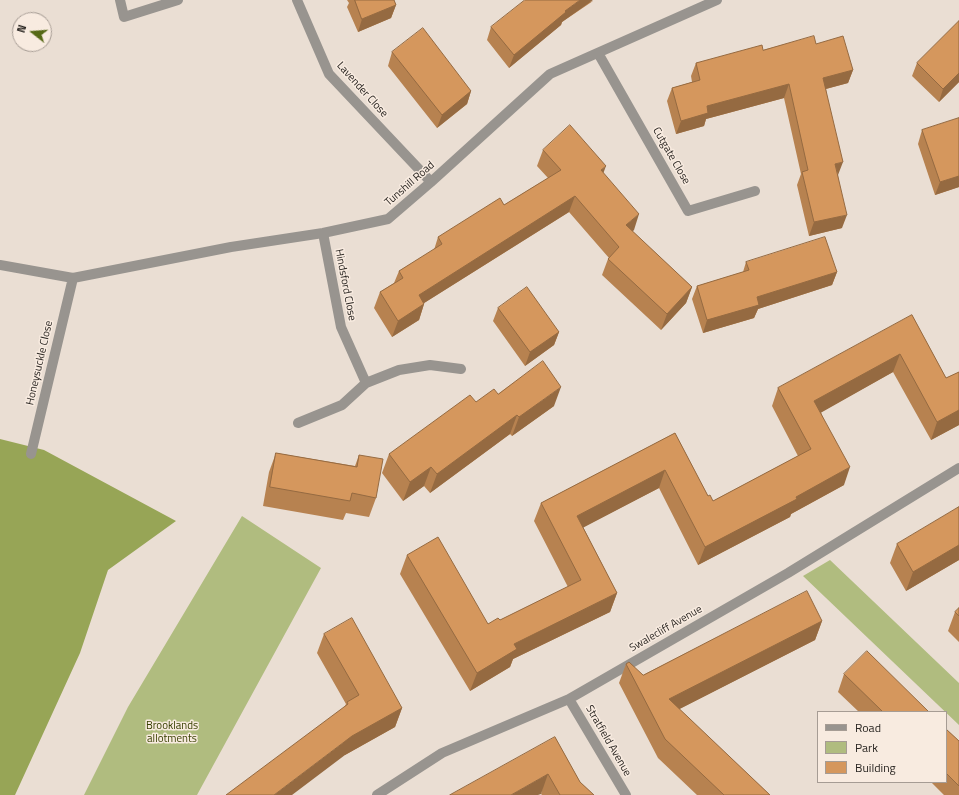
<!DOCTYPE html>
<html>
<head>
<meta charset="utf-8">
<style>
  body { margin:0 }
  #map { position:relative; width:959px; height:795px; overflow:hidden; background:#eaded3; font-family:"Titillium Web",sans-serif }
  canvas { display:block }
  .legend { position:absolute; left:817px; top:711px; width:130px; height:72px; box-sizing:border-box; background:#f8ebe0; border:1px solid #a69c94; margin:0; padding:5px 7px; list-style:none; font-size:12px; color:#2a2622 }
  .legend li { display:flex; align-items:center; gap:8px; height:20px }
  .legend b { width:20px; border:1px solid #a69c94 }
  .north { position:absolute; left:12px; top:12px; width:40px; height:40px; box-sizing:border-box; background:#f8ebe0; border:1px solid #a69c94; border-radius:50%; rotate:287deg; font-size:11px; font-weight:700; line-height:16px; text-align:center; color:#2a2622 }
  .north::after { content:''; display:block; margin:auto; width:14px; height:18px; background:#566916; clip-path:polygon(50% 0,100% 100%,50% 72%,0 100%) }
</style>
</head>
<body>
<div id="map">
<canvas width="959" height="795"></canvas>
<ul class="legend">
<li><b style="height:5px;background:#98948f"></b>Road</li>
<li><b style="height:11px;background:#b0bc7f"></b>Park</li>
<li><b style="height:11px;background:#d5975d"></b>Building</li>
</ul>
<div class="north">N</div>
</div>
<script>
const ctx = document.querySelector('canvas').getContext('2d');
ctx.lineJoin = 'round';
function fill(path, color) { ctx.fillStyle = color; ctx.fill(path, 'evenodd'); }
function strokePath(path, color, width, dash) { ctx.strokeStyle = color; ctx.lineWidth = width; ctx.lineCap = dash ? 'butt' : 'round'; ctx.setLineDash(dash || []); ctx.stroke(path); }
function label(font, color, halo, rows, align = 'center') {
  ctx.font = font + ' "Titillium Web",sans-serif'; ctx.lineWidth = 3; ctx.setLineDash([]); ctx.textBaseline = 'middle'; ctx.strokeStyle = halo; ctx.fillStyle = color; for (const [text, x, y, turn = 0] of rows) {
    ctx.save(); ctx.translate(x, y); ctx.rotate((+turn || 0) * Math.PI / 180); ctx.textAlign = isNaN(turn) ? turn : align; if (halo) ctx.strokeText(text, 0, 0); ctx.fillText(text, 0, 0); ctx.restore();
  }
}
fill(new Path2D(`
  M242,516L321,568L197,795H84L128,707Z
  M830,560L959,683V725L803,576Z`), '#b0bc7f');
fill(new Path2D(`
  M0,439L44,450L176,521L108,570L80,653L15,795H0Z`), '#97a556');
strokePath(new Path2D(`
  M120,0L124,17L178,0
  M297,0L329,74L431,182
  M598,53L688,211L755,191
  M323,233L341,327L366,383
  M0,265L73,278L231,247L323,233L388,219L431,182L550,74L717,0
  M298,423L342,405L366,383L399,370L430,365L461,369
  M31,454L73,278
  M569,699L626,795
  M377,795L442,753L569,699L788,573L959,468`), '#98948f', 10);
fill(new Path2D(`
  M347,0H394L396,5L391,18L358,32L347,7L349,3Z
  M593,1L562,22L561,25L509,68L487,40L491,27Z
  M959,21V82L939,102L912,76L917,63Z
  M816,44L853,70L848,83L826,89L838,175L842,228L809,236L797,185L801,174L784,98L706,119L704,126L676,134L667,101L672,88L692,82L691,76L696,63L763,50Z
  M392,52L471,91L467,104L437,128L388,66Z
  M959,118V187L935,195L918,144L922,130Z
  M543,150L603,173L634,230L632,231L692,287L686,303L661,330L602,275L608,259L609,258L569,212L424,303V304L419,320L392,337L374,308L380,292L394,283L399,271L434,250L438,237L504,205L548,178L537,166Z
  M746,262L837,272L832,285L758,309L754,318L703,333L692,299L697,286L743,272Z
  M498,308L559,332L554,345L525,366L493,321Z
  M912,315L946,378L959,372V425L931,440L893,372L821,412L844,485L791,514L790,517L698,565L659,488L583,527L617,593L610,612L513,659L510,667L470,691L400,574L407,555L488,624L500,620L568,587L534,521L541,503L675,433L708,496L713,501L798,456L772,406L778,388Z
  M498,394L554,406L512,436L510,434L430,493L424,486L403,501L382,473L389,454L476,402Z
  M276,453L355,466L359,455L376,498L369,517L346,513L343,520L263,506L269,472Z
  M959,507V560L906,591L890,563L897,544Z
  M959,608V642L948,631L955,612Z
  M822,621L815,640L679,709L770,795H697L658,758L619,683L626,664L643,675Z
  M324,634L402,708L395,727L345,755V706L346,704L317,653Z
  M844,674L929,712H859L838,692Z
  M946,729L959,741V795H944L931,782H946Z
  M555,737L580,782L594,795H542L541,794Z`), '#b78250');
fill(new Path2D(`
  M580,0H593L562,22L561,25L509,68L514,55L565,11Z
  M396,5L391,18L358,32L362,19Z
  M853,70L848,83L818,91L823,78Z
  M959,73V82L939,102L943,89Z
  M789,84L784,98L706,119L704,126L676,134L681,121L707,106Z
  M471,91L467,104L437,128L442,115Z
  M843,162L838,175L835,164Z
  M606,166L600,182L601,170Z
  M959,176V187L935,195L940,182Z
  M575,196L569,212L413,310L419,295Z
  M639,214L634,230L620,241L626,225Z
  M847,215L842,228L809,236L814,222Z
  M837,272L832,285L758,309L754,318L703,333L707,320L757,297Z
  M692,287L686,303L661,330L667,314Z
  M424,304L419,320L392,337L398,321Z
  M559,332L554,345L525,366L530,352Z
  M900,354L893,372L808,420L814,401Z
  M561,387L554,406L512,436L519,417Z
  M959,410V425L931,440L937,422Z
  M517,415L510,434L430,493L437,474Z
  M431,467L424,486L403,501L410,482Z
  M850,467L844,485L791,514L790,517L698,565L705,547Z
  M665,470L659,488L571,534L577,516Z
  M959,545V560L906,591L913,572Z
  M617,593L610,612L513,659L510,667L470,691L477,673L514,644Z
  M822,621L815,640L662,718L669,699Z
  M402,708L395,727L345,755L292,795H274L352,736Z
  M548,774L541,794L538,795H511Z`), '#956a41');
const building = new Path2D(`
  M355,0H394L396,5L362,19Z
  M525,0H580L565,11L566,12L514,55L491,27Z
  M959,21V73L943,89L917,63Z
  M423,28L471,91L442,115L392,52Z
  M814,36L816,44L843,36L853,70L823,78L843,162L835,164L847,215L814,222L802,172L808,170L789,84L707,106L708,113L681,121L672,88L700,80L696,63L762,45L763,50Z
  M959,118V176L940,182L922,130Z
  M570,125L606,166L601,170L639,214L626,225L692,287L667,314L608,259L619,247L575,196L419,295L424,304L398,321L380,292L403,278L399,271L442,244L438,237L500,198L504,205L561,170L543,150Z
  M825,237L837,272L757,297L759,305L707,320L697,286L749,270L746,262Z
  M527,287L559,332L530,352L498,308Z
  M912,315L946,378L959,372V410L937,422L900,354L814,401L850,467L796,497L797,499L705,547L665,470L577,516L617,593L514,644L517,649L477,673L407,555L438,537L488,624L498,618L500,620L581,580L541,503L675,433L708,496L710,495L713,501L811,449L778,388Z
  M543,361L561,387L519,417L517,415L437,474L431,467L410,482L389,454L470,395L476,402L494,389L498,394Z
  M276,453L357,467L359,455L383,459L376,498L352,493L350,501L270,487Z
  M959,507V545L913,572L897,544Z
  M807,591L822,621L669,699L770,795H724L665,739L626,664L629,662L643,675Z
  M959,608V616L955,612Z
  M352,618L402,708L352,736L274,795H226L348,704L347,702L359,695L324,634Z
  M867,651L929,712H883L844,674Z
  M946,729L959,741V786L946,773Z
  M555,737L580,782L594,795H560L548,774L511,795H450Z`);
fill(building, '#d5975d');
strokePath(building, '#956a41', 1);
label('11px', '#2a2622', '#f8ebe0', [
  ["Lavender Close",362,90,48],
  ["Cutgate Close",671,156,60],
  ["Tunshill Road",410,184,-41],
  ["Hindsford Close",345,285,79],
  ["Honeysuckle Close",40,363,-77],
  ["Swalecliff Avenue",666,629,-30],
  ["Stratfield Avenue",608,741,60]
]);
label('11px', '#373f00', '#f8ebe0', [
  ["Brooklands",172,726],
  ["allotments",172,739]
]);
</script>
</body>
</html>
